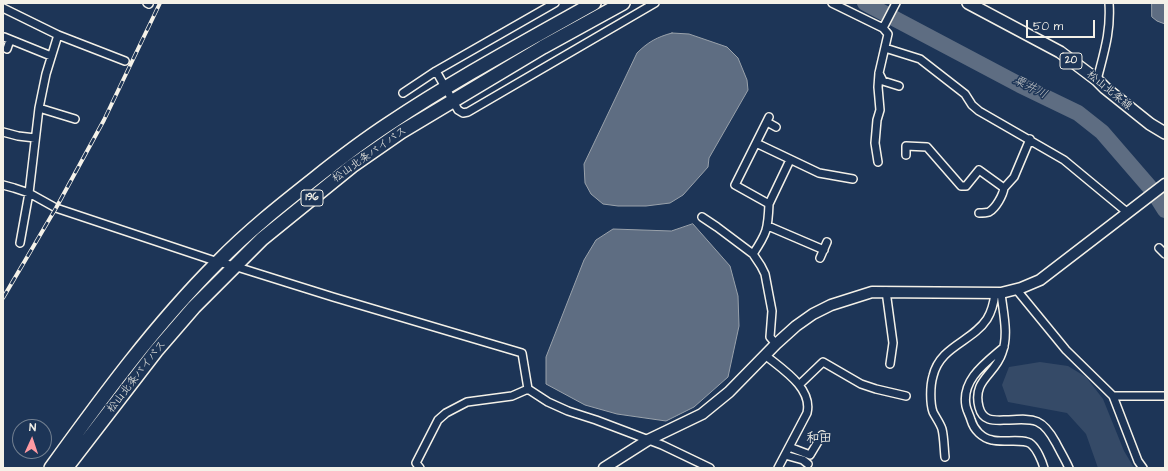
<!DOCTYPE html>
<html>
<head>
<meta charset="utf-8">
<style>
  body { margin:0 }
  #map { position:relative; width:1168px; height:471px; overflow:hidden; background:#1d3557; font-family:"Architects Daughter",sans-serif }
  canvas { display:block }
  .frame { position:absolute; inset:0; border:4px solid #f4f1e8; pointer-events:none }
  .north { position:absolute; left:12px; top:419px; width:40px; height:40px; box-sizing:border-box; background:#1d3557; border:1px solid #738091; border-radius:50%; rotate:3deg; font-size:11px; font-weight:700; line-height:16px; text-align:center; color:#f4f1e8 }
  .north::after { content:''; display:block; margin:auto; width:14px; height:18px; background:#ff9aa2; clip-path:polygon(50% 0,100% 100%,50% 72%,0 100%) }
  .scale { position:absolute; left:1026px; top:20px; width:69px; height:18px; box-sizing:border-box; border:2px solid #f4f1e8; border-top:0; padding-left:5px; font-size:12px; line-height:14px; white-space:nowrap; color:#f4f1e8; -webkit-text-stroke:3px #1d3557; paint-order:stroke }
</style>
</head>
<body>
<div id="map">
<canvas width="1168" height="471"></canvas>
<div class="frame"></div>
<div class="north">N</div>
<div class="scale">50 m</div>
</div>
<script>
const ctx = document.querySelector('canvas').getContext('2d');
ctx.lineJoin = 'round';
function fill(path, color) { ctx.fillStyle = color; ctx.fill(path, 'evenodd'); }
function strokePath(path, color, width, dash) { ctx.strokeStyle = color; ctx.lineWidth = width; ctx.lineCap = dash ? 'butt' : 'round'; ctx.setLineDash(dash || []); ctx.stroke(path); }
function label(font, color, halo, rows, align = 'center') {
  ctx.font = font + ' "Architects Daughter","Klee One",sans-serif'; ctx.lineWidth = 3; ctx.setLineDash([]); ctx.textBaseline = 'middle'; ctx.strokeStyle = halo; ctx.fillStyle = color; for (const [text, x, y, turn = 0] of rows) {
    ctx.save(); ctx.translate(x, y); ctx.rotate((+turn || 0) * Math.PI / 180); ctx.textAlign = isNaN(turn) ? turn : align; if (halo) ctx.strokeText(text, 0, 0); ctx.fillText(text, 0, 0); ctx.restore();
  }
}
fill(new Path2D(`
  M1040,362L1068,366L1086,377L1103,399L1124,451L1133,466L1136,468H1098L1086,434L1067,413L1008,402L1002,385L1009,367Z`), '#354a67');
const water = new Path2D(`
  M1152,3H1165V24L1157,21L1152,17Z
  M672,33L689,34L727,47L738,58L747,80L748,90L709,158L708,167L683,195L670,203L646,206H618L603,204L591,194L585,183L584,164L637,53C648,42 657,37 672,33Z
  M693,224L730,266L738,296L739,326L728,377L694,407L666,421L617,414L585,405L546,384V357L584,260L596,240L613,229L671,231Z`);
fill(water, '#5e6d82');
strokePath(water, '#9aa2ab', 1);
strokePath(new Path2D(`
  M865,3L1020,85L1078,113L1102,132L1153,191L1165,210`), '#5e6d82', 16);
const street = new Path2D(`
  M147,3L149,4
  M832,3L883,28L888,34L879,73L878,87L880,110L877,120L875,143L878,162
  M3,8L58,35L125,61
  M883,28L896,3
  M4,37L51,56
  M885,48L920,59L965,94L972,105L979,111L1064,160L1128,213
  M7,49L10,40
  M436,71L458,110L463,113L468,112L655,3
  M879,73L883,81L899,86
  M1097,80C1104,52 1111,32 1109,3
  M403,93L436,71L555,3
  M39,108L75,119
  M767,122L776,127
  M3,132L18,136L35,138
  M756,143L819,173L853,179
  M906,155V146L927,147L961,186H966L979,170L1004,188L1014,177L1030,139
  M3,185L14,188L29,193L56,208L218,262L234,266L333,297L522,353L528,389L548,402L568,411L596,420L662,445L710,468
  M769,204L790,160
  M979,213C983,213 986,213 989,212C996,208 1003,195 1004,188
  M702,217L717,227L753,254L761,266L765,274L772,311L770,337L776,344
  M768,226L824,250
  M20,243L29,193L39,108L46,74L58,35
  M1159,248L1165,254
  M753,254C767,233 768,229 769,204L735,185L769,117
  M820,258L827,242
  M1016,289L1066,350L1113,396H1165
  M886,291L893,343L890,364
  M1001,293C1003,312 1009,335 1002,353C995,375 972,380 979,407C983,423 996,420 1009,420C1035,418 1043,419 1056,443C1060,451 1065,459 1069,468
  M1004,347C987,362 961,379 966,406C967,411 970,416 971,420C974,430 982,438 992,440C1002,443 1024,438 1031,444C1037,449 1042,461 1044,468
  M765,355C782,369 813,388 807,413L778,468
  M799,385L823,362L861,384L876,389L906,396
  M1113,396L1138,461L1143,468
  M789,447L810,455L822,435
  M785,455L803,460L808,464
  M945,457C944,448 944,437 942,429C940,423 936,418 933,412C930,403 930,386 933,376C940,346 972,342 987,319C992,311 994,302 995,293
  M420,468L416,463L438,420L446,413L467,402L512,396L528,389`);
const secondary = new Path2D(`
  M604,468L648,440L702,414L729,392L776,344L796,326L813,314L831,305L872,292L1001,293L1021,288L1040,280L1165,184`);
const primary = new Path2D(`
  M968,3L1060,52L1097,80L1105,88L1150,124L1165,133`);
const highway = new Path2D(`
  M51,468C103,396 155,325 218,262C247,232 281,205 314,179C339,159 364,140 390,123C456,79 525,42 594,3
  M66,468L156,351L194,307L262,239L352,166L401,132L543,47L623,3`);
strokePath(street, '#f4f1e8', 10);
strokePath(secondary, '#f4f1e8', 13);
strokePath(primary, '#f4f1e8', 14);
strokePath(highway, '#f4f1e8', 16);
strokePath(street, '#1d3557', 7);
strokePath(secondary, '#1d3557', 10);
strokePath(primary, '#1d3557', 11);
strokePath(highway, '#1d3557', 13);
const rail = new Path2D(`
  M3,298L56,208L104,120L160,3`);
strokePath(rail, '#f4f1e8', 4);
strokePath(rail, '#1d3557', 2.5, [8]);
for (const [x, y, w] of [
  [1071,61,22],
  [312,198,22]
]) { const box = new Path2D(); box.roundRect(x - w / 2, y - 8, w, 16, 3); ctx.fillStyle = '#1d3557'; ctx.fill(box); strokePath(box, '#f4f1e8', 1); }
label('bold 10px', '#f4f1e8', null, [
  ["20",1071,61],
  ["196",312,198]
]);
label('11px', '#f4f1e8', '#1d3557', [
  ["松山北条線",1109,91,39],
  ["松山北条バイパス",370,155,-35],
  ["松山北条バイパス",137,377,-52]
]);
label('italic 12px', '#c0c3c4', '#1d3557', [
  ["粟井川",1030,88,27]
]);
label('bold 13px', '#f4f1e8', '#1d3557', [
  ["和田",819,439]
]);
</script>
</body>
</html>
